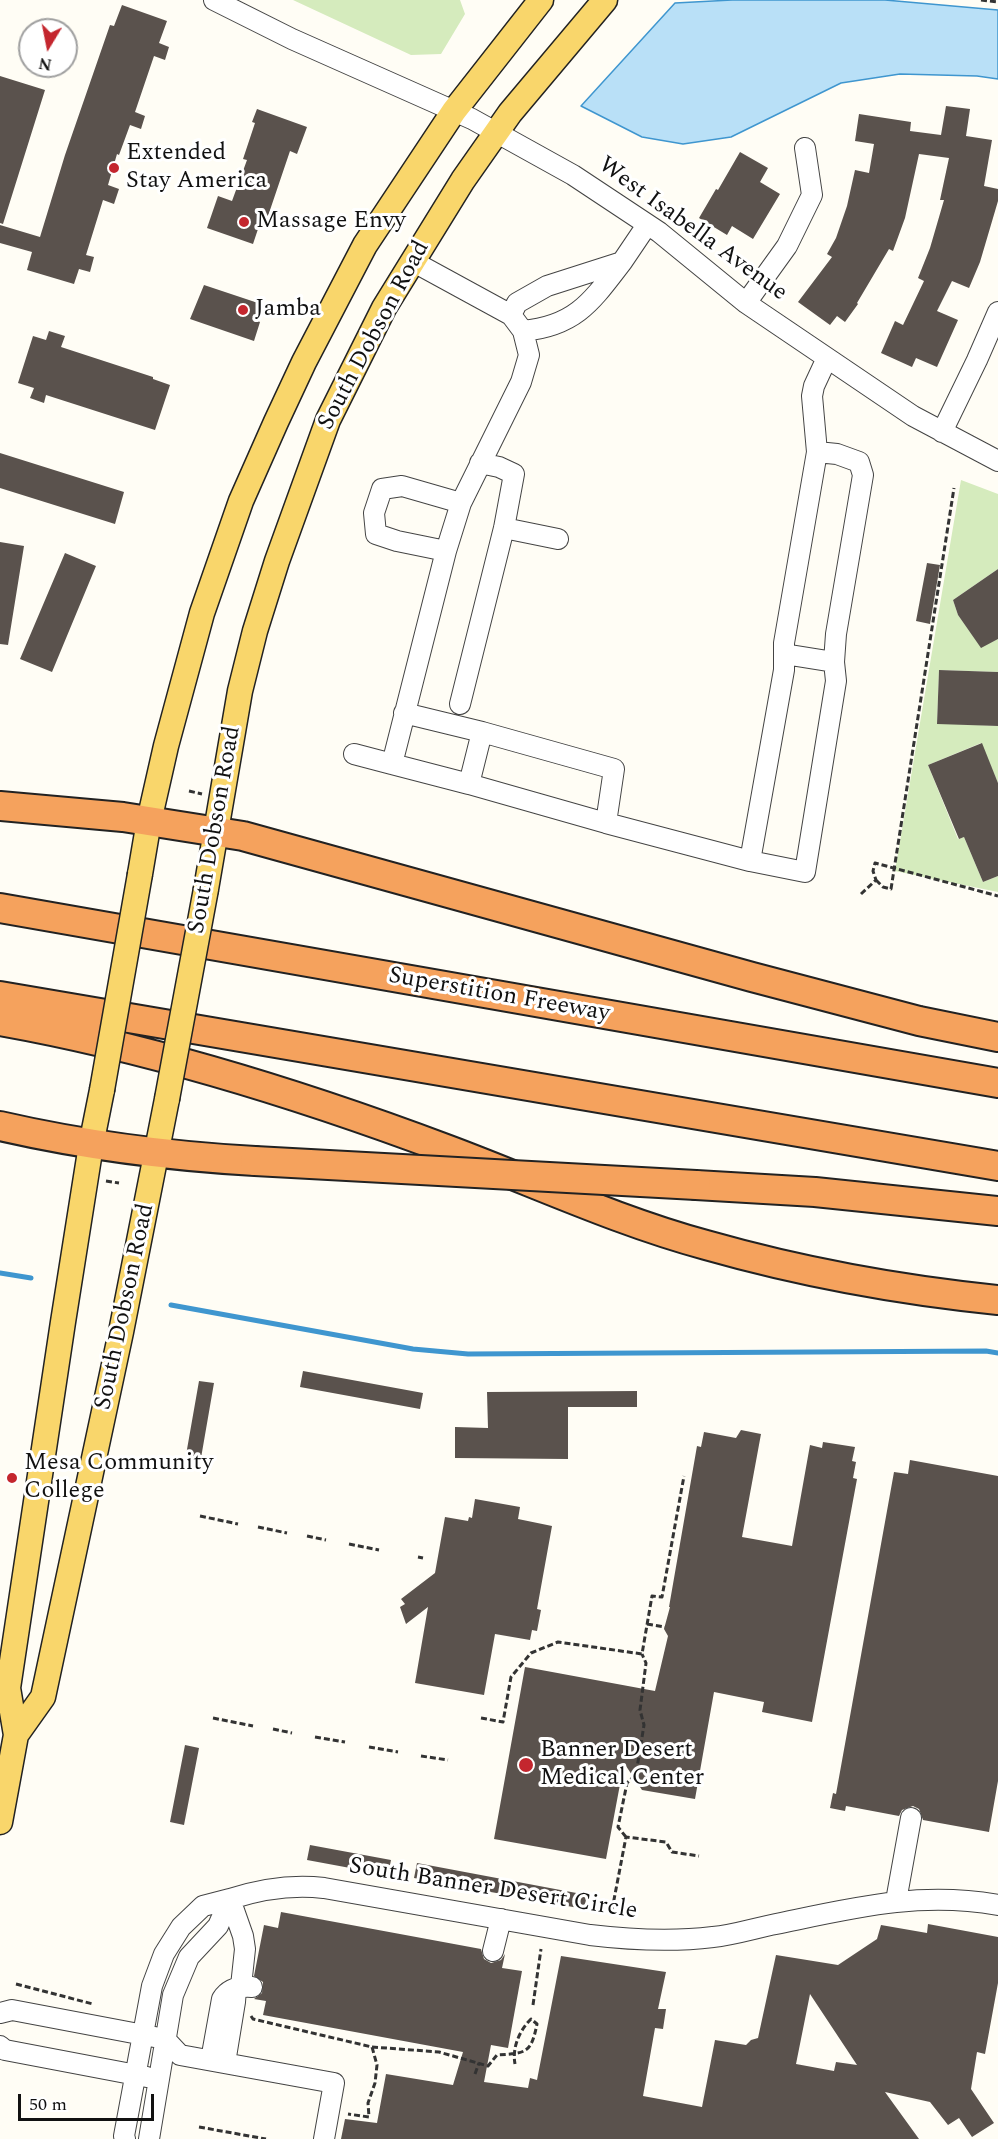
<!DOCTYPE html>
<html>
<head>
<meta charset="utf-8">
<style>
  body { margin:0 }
  #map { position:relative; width:998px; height:2139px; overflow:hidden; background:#fffdf5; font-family:Spectral,serif }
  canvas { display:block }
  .north { position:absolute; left:18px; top:18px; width:60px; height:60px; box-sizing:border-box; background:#fff; border:2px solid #a0a0a0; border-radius:50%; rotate:190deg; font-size:16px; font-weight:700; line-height:24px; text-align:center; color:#111 }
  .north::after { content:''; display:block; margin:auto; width:21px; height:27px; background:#c4262e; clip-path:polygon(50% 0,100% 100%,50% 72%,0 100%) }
  .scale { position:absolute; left:18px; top:2094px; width:136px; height:27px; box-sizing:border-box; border:3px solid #111; border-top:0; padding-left:8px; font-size:18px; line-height:21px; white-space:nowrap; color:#111; -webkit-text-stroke:4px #fff; paint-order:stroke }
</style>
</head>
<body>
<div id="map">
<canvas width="998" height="2139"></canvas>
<div class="north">N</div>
<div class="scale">50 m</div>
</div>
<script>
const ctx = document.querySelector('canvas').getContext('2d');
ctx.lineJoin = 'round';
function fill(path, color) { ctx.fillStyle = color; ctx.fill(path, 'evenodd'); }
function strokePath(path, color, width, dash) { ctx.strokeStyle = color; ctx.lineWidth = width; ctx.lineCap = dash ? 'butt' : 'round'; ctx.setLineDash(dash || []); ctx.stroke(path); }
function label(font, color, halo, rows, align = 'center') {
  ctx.font = font + ' Spectral,serif'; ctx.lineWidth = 6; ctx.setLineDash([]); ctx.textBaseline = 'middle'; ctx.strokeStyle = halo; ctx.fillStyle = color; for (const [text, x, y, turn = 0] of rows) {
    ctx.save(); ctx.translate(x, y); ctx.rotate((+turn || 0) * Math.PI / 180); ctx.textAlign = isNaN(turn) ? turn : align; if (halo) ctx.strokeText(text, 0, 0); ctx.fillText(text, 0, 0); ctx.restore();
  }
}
fill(new Path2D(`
  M293,0H460L465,14L441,54L411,55Z
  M961,480L998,494V569L953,600L958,615L981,647L998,639V672L939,670L937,723L998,726V783L981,743L928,765L958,839L964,837L983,882L998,876V892L895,871Z`), '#d5ebbd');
const water = new Path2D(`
  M732,0H885L998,10V79L977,76L900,74L841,83L731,137L683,144L642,137L581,106L675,3Z`);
fill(water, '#b9e0f7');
strokePath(water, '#3f96cf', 1.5);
strokePath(new Path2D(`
  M0,1273L31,1278
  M171,1305L413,1349L468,1354L986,1351L998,1353`), '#3f96cf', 5);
fill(new Path2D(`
  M122,5L167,21L159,43L169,47L165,60L154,56L135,112L145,116L141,129L130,125L119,155L117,154L108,185L119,189L114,204L103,200L86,255L94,257L90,272L79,269L74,284L27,270L32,252L0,243V225L40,237L65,155L110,25L114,26Z
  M0,76L45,90L3,224L0,223Z
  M946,106L970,109L966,136L992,140L984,186L998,189V201L980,262L969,288L952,281L937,311L958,320L937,367L916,358L912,367L881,353L895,321L903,325L924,281L918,278L930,248L944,200H940L949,158L919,154L905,218L893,251L889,249L857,303L858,304L845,322L837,316L830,325L798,302L832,257L827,254L836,238L847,206L855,170L869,173L874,144L855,141L859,114L911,122L910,131L941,135Z
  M257,109L307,127L297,154L290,151L268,216L263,214L253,244L207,228L218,196L232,201L247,160L243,159L255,123L252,122Z
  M740,152L768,168L760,182L780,194L753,239L732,226L727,235L699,218L716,189L718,190Z
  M204,285L261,304L256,320L260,322L254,341L190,319Z
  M49,331L65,336L61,347L153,377V379L170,385L155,430L46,395L44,403L30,398L34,388L18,383L33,336L46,340Z
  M0,453L124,492L115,524L0,488Z
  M0,542L24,546L8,645L0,644Z
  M65,553L96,566L52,672L20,659Z
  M927,563L940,565L930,624L916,621Z
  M998,569V639L981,648L958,615L953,600Z
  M939,670L998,672V726L937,724Z
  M982,743L998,783V876L983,882L964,837L959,839L928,765Z
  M303,1371L423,1393L420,1409L300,1387Z
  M199,1381L214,1383L201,1458L186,1455Z
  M637,1391V1407H568V1459L455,1458V1427L488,1428L487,1392Z
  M741,1430L761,1434L742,1537L792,1546L810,1445L822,1448L823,1442L855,1447L852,1461L856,1462L853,1478L857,1479L812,1722L762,1712L764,1702L714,1692L695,1799L642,1790L624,1763L606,1859L494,1839L525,1667L655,1691L668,1636L664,1629L670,1607H669L697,1446L701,1447L704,1432L736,1438Z
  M910,1460L998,1476V1781L989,1832L923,1820L919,1809L913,1806L902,1810L899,1816L846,1806L845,1811L830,1808L833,1793L836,1794L894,1472L908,1474Z
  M475,1499L520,1507L518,1519L552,1526L537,1609L541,1610L537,1631L532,1630L530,1640L495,1634L484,1695L415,1683L428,1607L406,1624L400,1607L405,1604L401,1599L435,1573L445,1517L468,1521L469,1517L472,1518Z
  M185,1745L199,1748L184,1825L170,1822Z
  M310,1845L391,1860L388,1875L307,1860Z
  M417,1863L587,1895L584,1909L414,1878Z
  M281,1912L481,1949L484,1959L491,1963L501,1960L505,1954L502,1968L522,1971L508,2048L491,2045L484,2082L528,2088L530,2078L537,2080L561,1956L666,1972L658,2009H666L663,2029L655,2028L643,2096L702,2107L715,2040L746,2045L751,2040L758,2038L776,1955L838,1965L877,1939L881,1925L927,1933L928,1924L998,1937V1983L985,2054L977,2052L971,2089L994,2123L972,2137L959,2118L948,2125L930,2102L885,2092L919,2139H341L345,2119L377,2123L386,2074L453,2085L463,2052L263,2015L266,2001L254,1999L262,1993L263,1982L254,1976L264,1925L278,1928ZM810,1994L857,2065L836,2062L834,2071L796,2064Z`), '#5a524d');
const minor = new Path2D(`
  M214,0L292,39L472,119L573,175L659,232L746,303L913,416L998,461
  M412,261L511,315
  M746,303L787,246L812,195L805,148
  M523,331C576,326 592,301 622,262
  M942,432L977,360L998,312
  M817,452L837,454L859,462L863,475L836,634L834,662L836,681L805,872L750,861L784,670V643L817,452L812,396L814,386L827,358
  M461,503L446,551L397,541L376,534L374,513L382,489L402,486L461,503L521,382L529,355L523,331L511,315L517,303L547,286L622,262L647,225
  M504,528L558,539
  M784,654L834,662
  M460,704L504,528L514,474L499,467L480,463
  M404,713L482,732L469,784L392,764L446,551
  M354,754L392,764
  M469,784L606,823L614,769L482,732
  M606,823L750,861
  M896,1901L911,1818
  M493,1951L501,1919
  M241,1986L245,1949L243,1936L230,1899C261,1889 291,1884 324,1888L590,1935C632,1940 672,1942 713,1937C734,1935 755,1928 776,1924C853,1908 919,1891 998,1905
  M0,2013L12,2010L165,2039L180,2055L334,2083L324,2139
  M0,2046L5,2050L147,2077
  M211,2060L222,1999C229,1988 240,1986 252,1987
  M225,2063L235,2002L236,1989
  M125,2139L124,2136L152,1986L164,1954L181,1927L203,1906L230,1899L218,1926L189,1957L173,1995L149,2139`);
const major = new Path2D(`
  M140,874L149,821L166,746L202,613L241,501L276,422L304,362L365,245L454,111L541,0
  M206,889L240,691L255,631L277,561L328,420L384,308L463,180L510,113L605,0
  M16,1735L43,1697L121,1332L167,1099
  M0,1822L16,1735L8,1688L63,1322L91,1145L102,1090`);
const highway = new Path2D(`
  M0,806L123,817L243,836L752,977L919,1021L998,1037
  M0,908L998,1083
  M0,996L998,1166
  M0,1021C152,1048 302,1095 446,1149C532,1181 617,1221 706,1245C801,1272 899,1290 998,1300
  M0,1126C87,1146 166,1156 255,1161
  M696,1185L815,1192L998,1211`);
strokePath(minor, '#444', 22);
strokePath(major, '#222', 27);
strokePath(highway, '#222', 32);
strokePath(new Path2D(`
  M981,0L998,2
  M189,791L202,794
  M876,880L883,887L891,889L954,488
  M861,894L876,880L873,871L875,863L998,896
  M106,1181L119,1183
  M200,1516L238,1524
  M258,1527L287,1533
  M307,1536L326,1540
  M349,1544L379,1550
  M418,1557L423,1558
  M647,1624L665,1627
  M213,1718L253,1726
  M481,1718L503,1722L511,1677L531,1653L558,1642L642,1654L652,1596L662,1597L684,1476
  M273,1729L292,1733
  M315,1737L345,1742
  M369,1747L398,1752
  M421,1756L448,1760
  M626,1837L618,1827L627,1783L636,1774L644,1725L640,1710L646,1663L642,1654
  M612,1910L626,1837L666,1842L672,1852L699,1856
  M16,1984L93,2004
  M533,2005L541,1949
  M251,2016L253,2019L372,2047L377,2065L375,2083L368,2103L369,2117L348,2114
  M372,2047L439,2052L488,2066L497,2055C526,2053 531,2054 537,2024L531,2019C519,2031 512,2048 515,2064
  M475,2074L479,2063
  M199,2127L266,2139`), '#333', 3, [6, 3]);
strokePath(minor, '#fff', 20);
strokePath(major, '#f9d66b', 24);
strokePath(highway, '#f5a25d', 28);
const majorBridge = new Path2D(`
  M102,1090L140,874
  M167,1099L206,889`);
const highwayBridge = new Path2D(`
  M255,1161L696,1185`);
strokePath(majorBridge, '#222', 27, []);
strokePath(highwayBridge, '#222', 32, []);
strokePath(majorBridge, '#f9d66b', 24);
strokePath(highwayBridge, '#f5a25d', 28);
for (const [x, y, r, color] of [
  [114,168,6,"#c4262e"],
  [244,222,6,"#c4262e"],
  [243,310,6,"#c4262e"],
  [12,1478,6,"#c4262e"],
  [526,1765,8,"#c4262e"]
]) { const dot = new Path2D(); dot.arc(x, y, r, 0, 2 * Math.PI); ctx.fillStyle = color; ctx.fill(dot); strokePath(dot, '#fff', 2); }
label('24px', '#111', '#fff', [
  ["Extended",126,154],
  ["Stay America",126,182],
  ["Massage Envy",256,222],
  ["Jamba",255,310],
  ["Mesa Community",24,1464],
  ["College",24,1492],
  ["Banner Desert",540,1751],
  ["Medical Center",540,1779]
], 'left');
label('24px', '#111', '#fff', [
  ["West Isabella Avenue",692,230,36],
  ["South Dobson Road",375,336,-62],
  ["South Dobson Road",216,830,-80],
  ["Superstition Freeway",499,996,10],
  ["South Dobson Road",126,1307,-78],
  ["South Banner Desert Circle",493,1890,9]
]);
</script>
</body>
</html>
